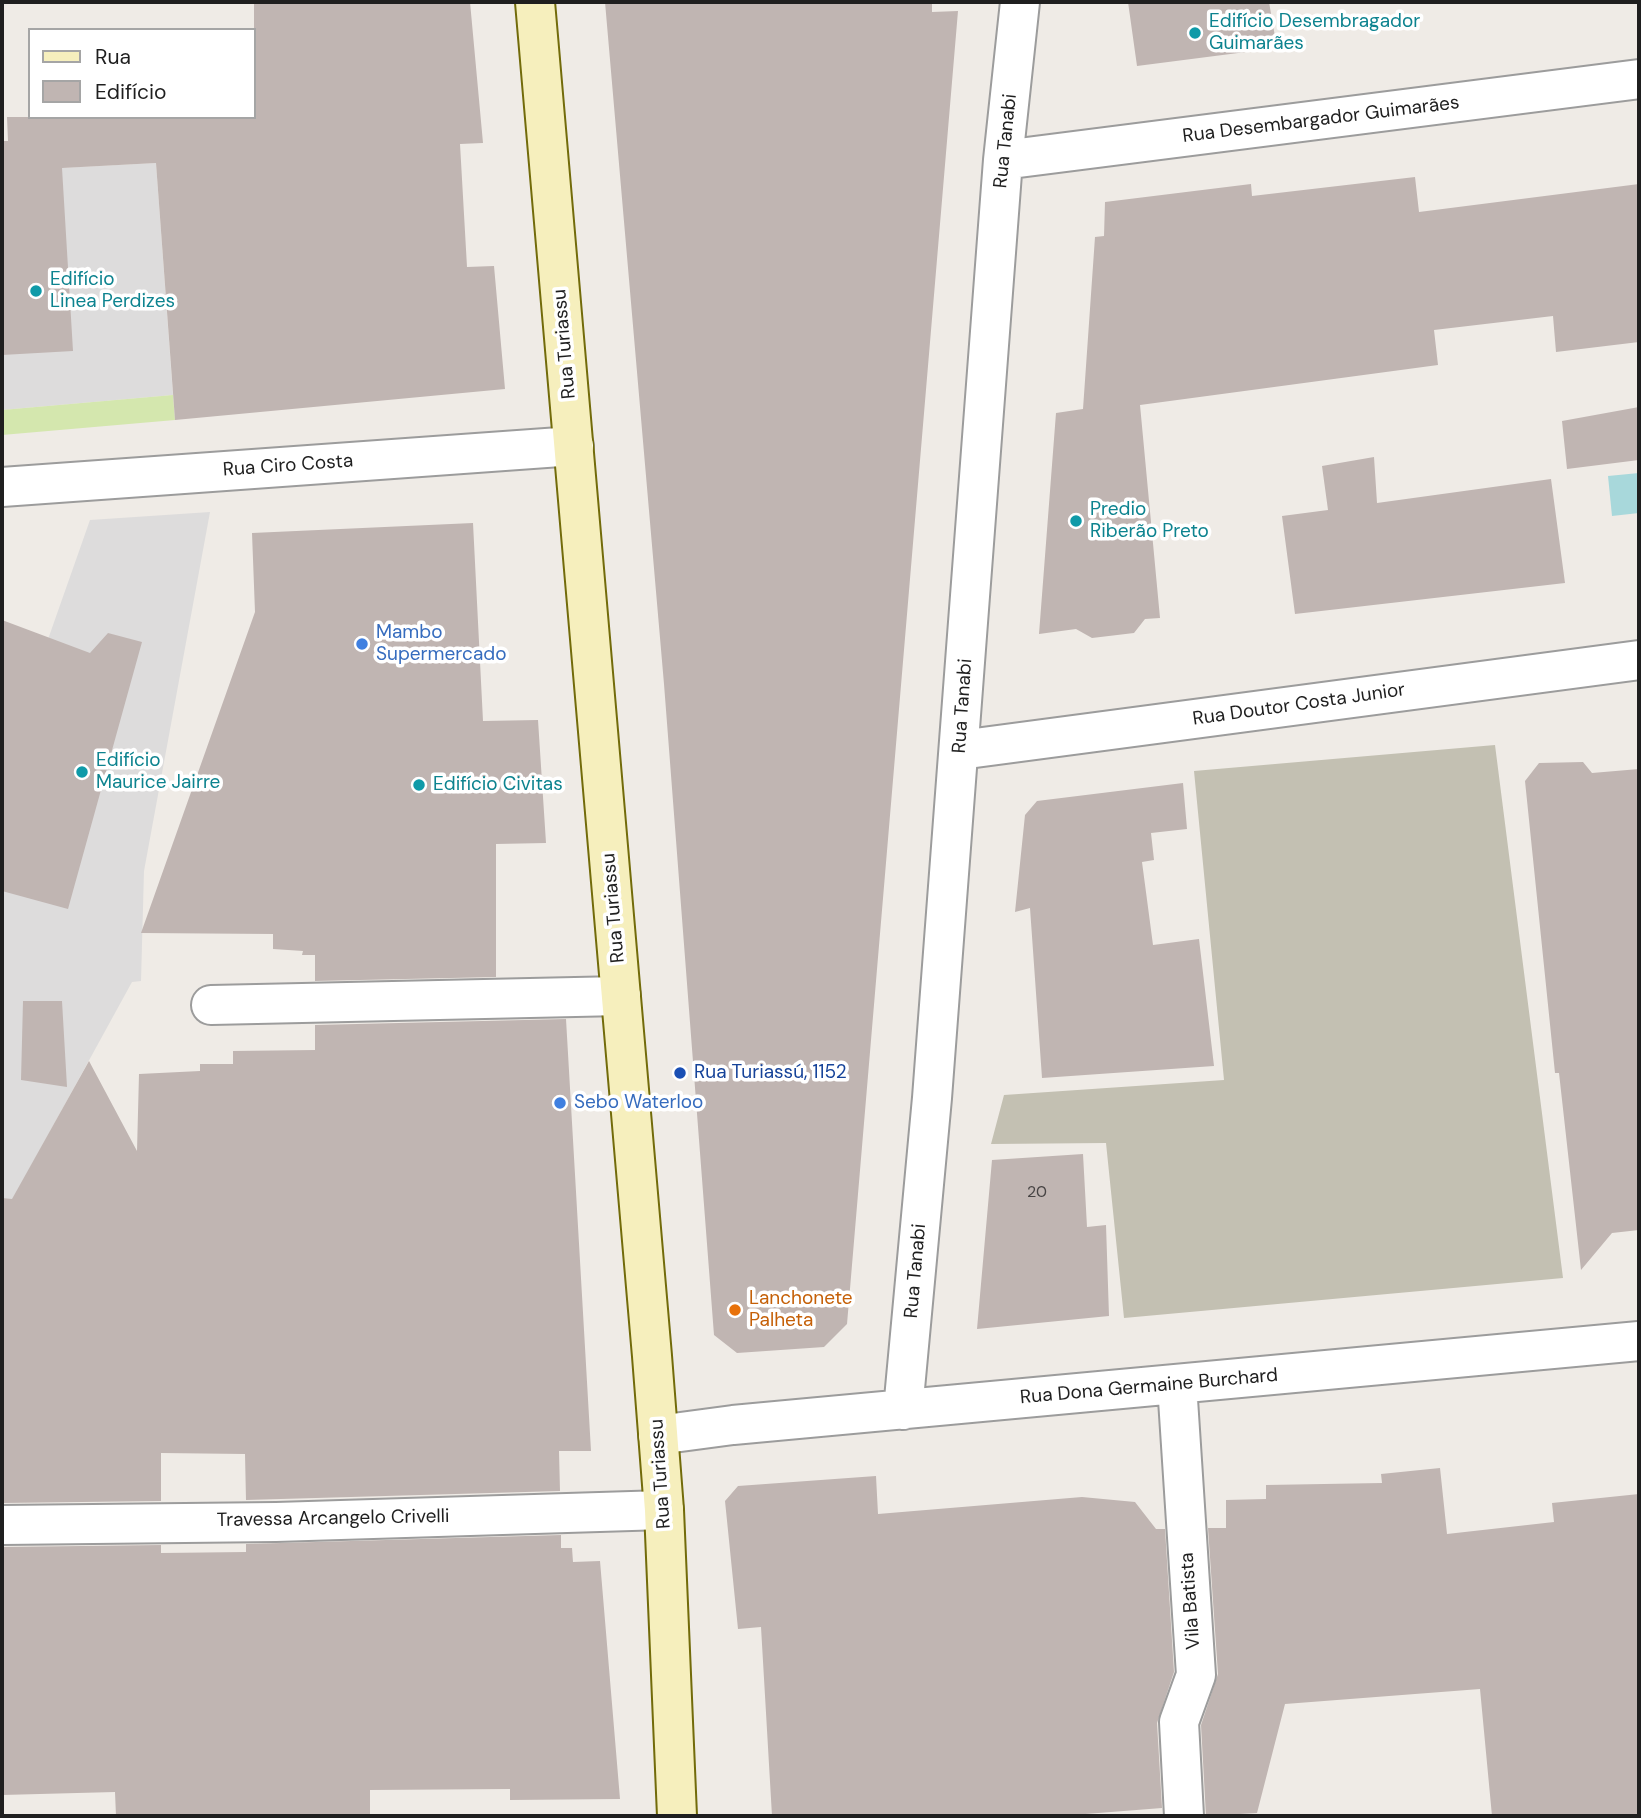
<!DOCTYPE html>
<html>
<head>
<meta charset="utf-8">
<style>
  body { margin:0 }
  #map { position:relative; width:1641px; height:1818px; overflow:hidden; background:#efebe6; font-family:"DM Sans",sans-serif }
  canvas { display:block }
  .frame { position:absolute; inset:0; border:4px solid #1f1f1f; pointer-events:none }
  .legend { position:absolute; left:28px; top:28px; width:228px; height:91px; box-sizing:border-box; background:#fff; border:2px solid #a5a5a5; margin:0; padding:9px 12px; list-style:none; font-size:21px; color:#1f1f1f }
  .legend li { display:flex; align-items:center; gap:14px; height:35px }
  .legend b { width:35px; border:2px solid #a5a5a5 }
</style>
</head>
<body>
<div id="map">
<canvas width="1641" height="1818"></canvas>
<div class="frame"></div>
<ul class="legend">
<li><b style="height:9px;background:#f6efbd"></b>Rua</li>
<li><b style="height:19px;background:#c0b5b2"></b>Edifício</li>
</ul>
</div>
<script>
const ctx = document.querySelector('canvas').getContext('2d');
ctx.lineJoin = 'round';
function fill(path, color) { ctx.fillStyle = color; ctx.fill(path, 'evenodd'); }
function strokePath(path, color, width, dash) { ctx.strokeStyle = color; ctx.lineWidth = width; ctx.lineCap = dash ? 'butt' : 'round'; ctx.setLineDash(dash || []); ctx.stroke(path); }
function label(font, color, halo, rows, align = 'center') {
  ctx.font = font + ' "DM Sans",sans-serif'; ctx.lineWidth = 7; ctx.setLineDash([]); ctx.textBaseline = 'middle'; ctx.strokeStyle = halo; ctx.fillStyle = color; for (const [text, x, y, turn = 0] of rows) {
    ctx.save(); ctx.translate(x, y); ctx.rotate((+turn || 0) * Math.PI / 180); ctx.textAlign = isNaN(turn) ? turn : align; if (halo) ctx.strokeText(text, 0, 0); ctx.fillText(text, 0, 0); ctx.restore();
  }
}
fill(new Path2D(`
  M156,163L173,395L2,410V171Z
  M210,512L144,871L141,981L132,982L13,1199H6L2,1207V770L90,520Z`), '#dddcdc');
fill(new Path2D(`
  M1495,745L1563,1278L1124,1318L1106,1143L991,1144L1004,1095L1224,1080L1194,771Z`), '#c3c0b2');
fill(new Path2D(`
  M173,395L175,420L2,435V410Z`), '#d4e7ae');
fill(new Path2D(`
  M1639,473V513L1612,516L1608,476Z`), '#a8d8db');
fill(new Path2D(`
  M254,2H470L483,143L460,144L467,267L494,266L505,389L175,420L156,163L62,168L73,351L2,355V141H8L7,117H254Z
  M605,2H932V12L958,11L847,1324L824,1347L737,1353L714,1335L664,684Z
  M1128,2H1269L1277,48L1137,66Z
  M1415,177L1419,212L1639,184V342L1556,352L1553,316L1434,330L1438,365L1140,405L1160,618L1145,619L1134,633L1092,638L1076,629L1039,634L1056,413L1083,409L1095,237L1104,236L1105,202L1251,184L1252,196Z
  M1639,407V460L1567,469L1562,421Z
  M1374,457L1377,503L1551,479L1565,583L1295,614L1282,516L1328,510L1322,466Z
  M473,523L483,721L538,720L546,843L496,844V977L315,981V955H302L303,951L273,949V934L141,933L255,612L252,533Z
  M2,620L90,653L108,633L142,642L68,909L2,891Z
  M1583,762L1592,773L1639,769V1230L1612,1233L1581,1270L1559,1073H1555L1525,781L1539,763Z
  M1183,783L1187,829L1151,833L1154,860L1142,862L1153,945L1199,939L1214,1066L1042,1078L1030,908L1015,912L1025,815L1037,801Z
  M23,1001H62L67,1087L21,1080Z
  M566,1019L591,1451H559L560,1491L246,1500L245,1454L161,1453V1501L2,1503V1198L12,1199L89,1061L137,1151L139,1074L200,1071V1064H233V1051L315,1050V1025Z
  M1083,1154L1087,1227L1106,1225L1109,1316L977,1329L992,1160Z
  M1440,1468L1447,1534L1554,1522L1552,1503L1639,1494V1816H1492L1480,1689L1285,1704L1257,1813L1206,1816L1201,1725L1218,1674L1208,1528H1226V1500L1266,1499V1485L1382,1483L1381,1474Z
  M876,1476L878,1514L1082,1497L1135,1502L1156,1529H1165L1174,1672L1157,1723L1162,1808L1060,1816H772L761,1627L738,1629L725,1501L738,1486Z
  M561,1535V1548H572L573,1562L600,1561L620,1799L510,1800V1789L370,1790V1816H116L115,1792L2,1795V1547L161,1545V1553L246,1552V1544Z`), '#c0b5b2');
const street = new Path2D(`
  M1003,160L1639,79
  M2,487L574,446
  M960,750L1639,660
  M211,1005L621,996
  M1177,1384L1196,1675L1179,1722L1184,1816
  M903,1410L932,1098L1003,160L1020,2
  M658,1435L733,1425L1639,1341
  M2,1525L276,1522L664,1510`);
const secondary = new Path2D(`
  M535,2L652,1356L664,1510L677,1816`);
strokePath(street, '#9c9c9c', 42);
strokePath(secondary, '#726b0a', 42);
strokePath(street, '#fff', 38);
strokePath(secondary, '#f6efbd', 38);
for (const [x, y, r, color] of [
  [1195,33,7,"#0f9aa8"],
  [36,291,7,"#0f9aa8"],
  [1076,521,7,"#0f9aa8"],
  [362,644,7,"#3f7fe0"],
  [82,772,7,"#0f9aa8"],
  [419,785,7,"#0f9aa8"],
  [680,1073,7,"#1a4fb4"],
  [560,1103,7,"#3f7fe0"],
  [735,1310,7,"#e8710a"]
]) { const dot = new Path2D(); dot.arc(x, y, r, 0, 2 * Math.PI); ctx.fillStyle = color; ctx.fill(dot); strokePath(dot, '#fff', 2.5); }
label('16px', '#474444', null, [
  ["20",1037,1193]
]);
label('19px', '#0d838f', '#fff', [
  ["Edifício Desembragador",1209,22],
  ["Guimarães",1209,44],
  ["Edifício",50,280],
  ["Linea Perdizes",50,302],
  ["Predio",1090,510],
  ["Riberão Preto",1090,532],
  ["Edifício",96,761],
  ["Maurice Jairre",96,783],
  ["Edifício Civitas",433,785]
], 'left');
label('19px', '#1f1f1f', '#fff', [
  ["Rua Desembargador Guimarães",1321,120,-7],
  ["Rua Tanabi",1006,141,-84],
  ["Rua Turiassu",565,344,-95],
  ["Rua Ciro Costa",288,466,-4],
  ["Rua Doutor Costa Junior",1299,705,-8],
  ["Rua Tanabi",963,706,-86],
  ["Rua Turiassu",614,908,-95],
  ["Rua Tanabi",916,1271,-85],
  ["Rua Dona Germaine Burchard",1149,1387,-5],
  ["Rua Turiassu",661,1474,-94],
  ["Travessa Arcangelo Crivelli",333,1519,-1],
  ["Vila Batista",1191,1601,-94]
]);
label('19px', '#366cbe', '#fff', [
  ["Mambo",376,633],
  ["Supermercado",376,655],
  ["Sebo Waterloo",574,1103]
], 'left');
label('19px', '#164399', '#fff', [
  ["Rua Turiassú, 1152",694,1073]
], 'left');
label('19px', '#c56008', '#fff', [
  ["Lanchonete",749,1299],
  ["Palheta",749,1321]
], 'left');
</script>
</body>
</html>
